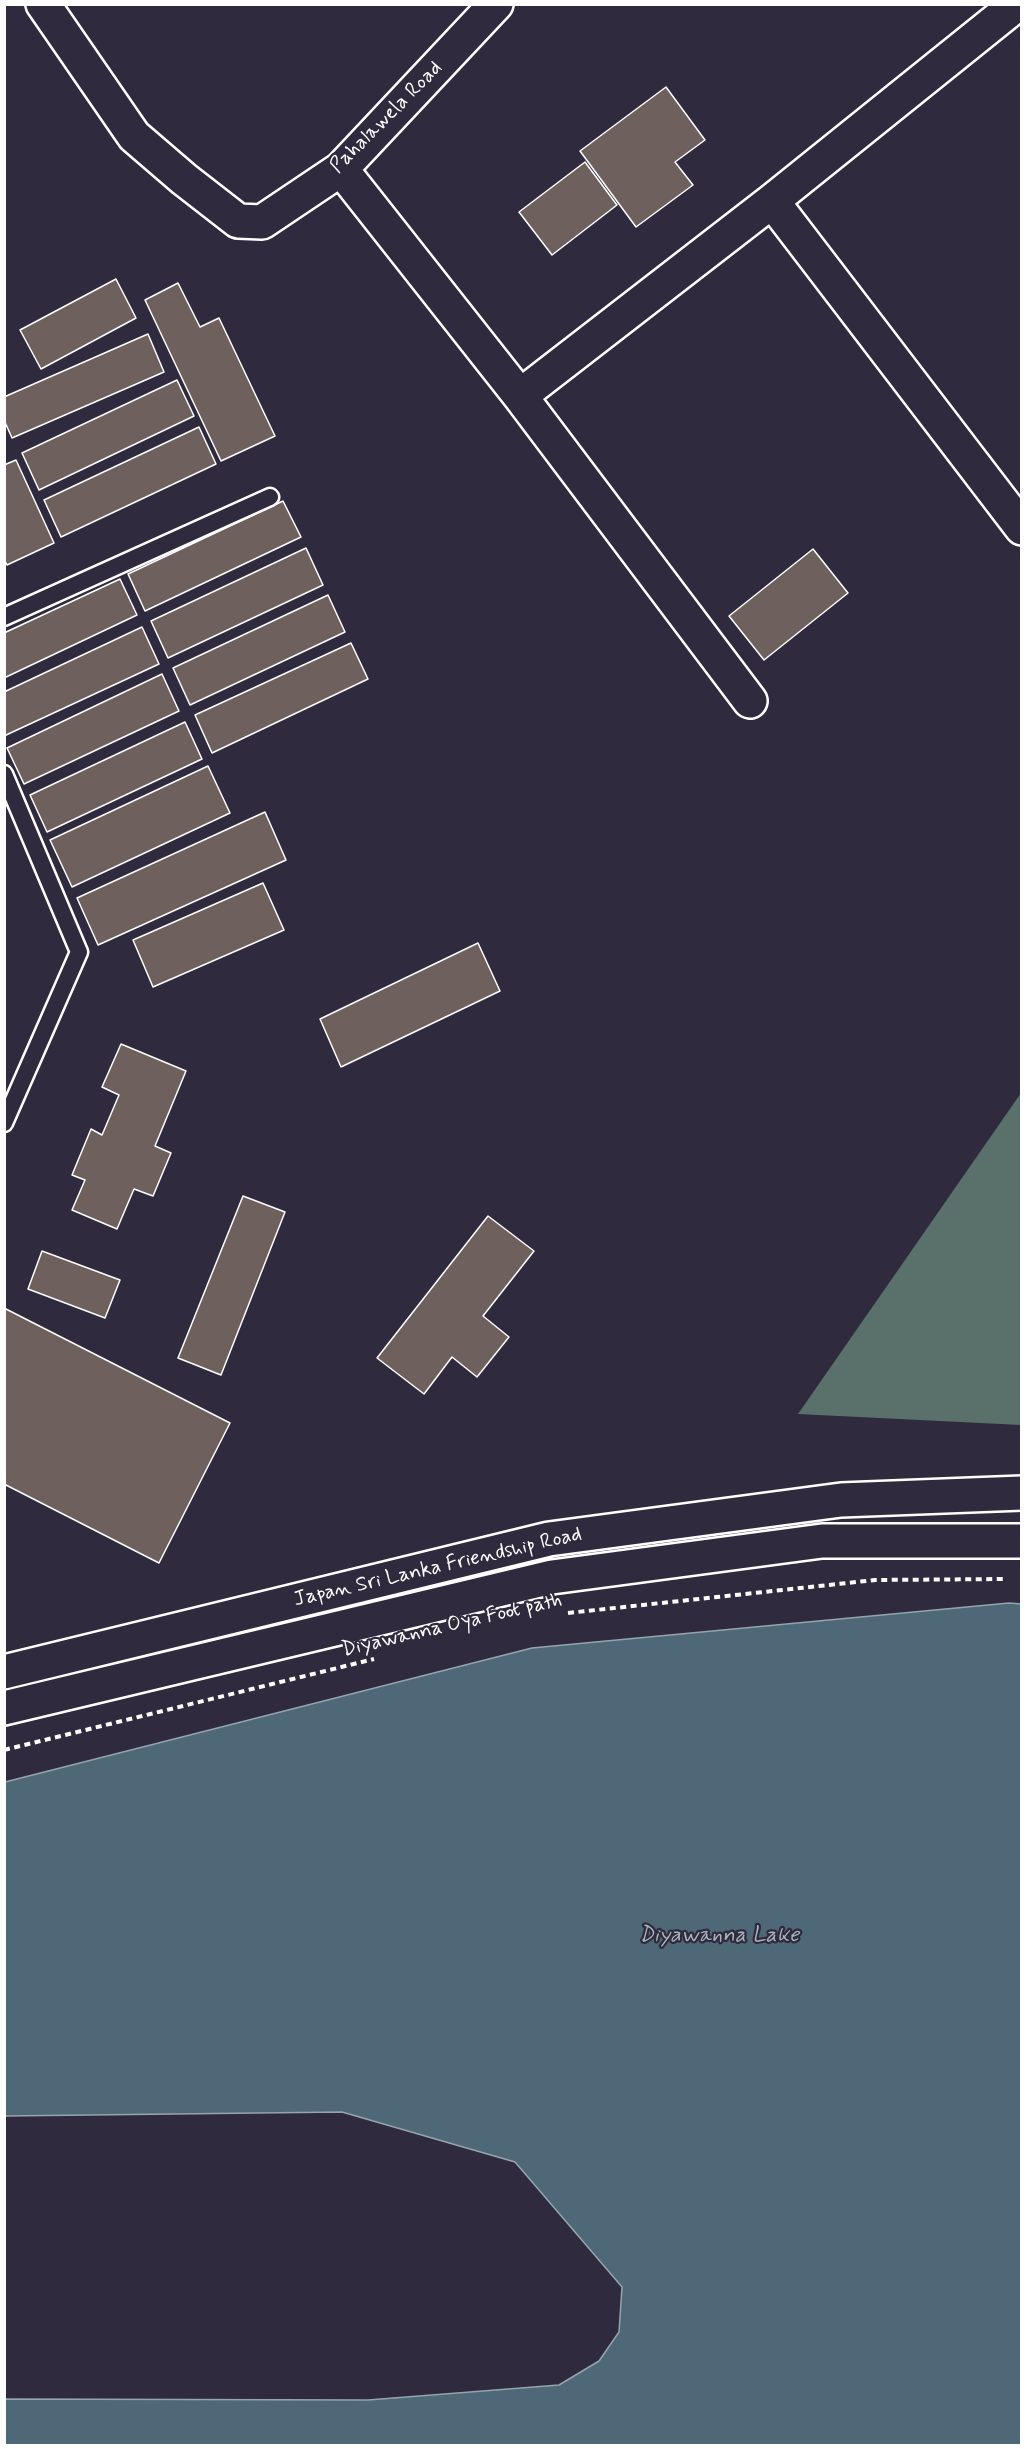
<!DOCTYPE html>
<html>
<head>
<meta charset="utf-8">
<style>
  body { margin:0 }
  #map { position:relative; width:1026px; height:2450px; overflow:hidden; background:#2f2a3d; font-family:Mynerve,sans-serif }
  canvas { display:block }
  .frame { position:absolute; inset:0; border:6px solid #fff; pointer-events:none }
</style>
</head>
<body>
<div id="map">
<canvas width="1026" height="2450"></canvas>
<div class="frame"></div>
</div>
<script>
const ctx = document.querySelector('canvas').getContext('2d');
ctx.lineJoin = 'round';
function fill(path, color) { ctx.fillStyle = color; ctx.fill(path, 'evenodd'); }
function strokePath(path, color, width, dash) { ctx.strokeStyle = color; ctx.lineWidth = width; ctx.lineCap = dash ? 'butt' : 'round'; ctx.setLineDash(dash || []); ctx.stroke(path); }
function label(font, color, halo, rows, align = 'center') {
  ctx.font = font + ' Mynerve,sans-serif'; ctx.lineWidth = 4.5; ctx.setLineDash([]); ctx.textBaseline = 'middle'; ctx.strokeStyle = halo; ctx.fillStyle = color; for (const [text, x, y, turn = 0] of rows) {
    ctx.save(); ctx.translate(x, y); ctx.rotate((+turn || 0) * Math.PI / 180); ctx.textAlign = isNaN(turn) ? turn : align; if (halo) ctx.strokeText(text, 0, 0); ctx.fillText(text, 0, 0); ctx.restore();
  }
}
fill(new Path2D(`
  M1021,1093V1425L798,1414Z`), '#5a706a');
const water = new Path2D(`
  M1009,1603L1022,1604L1021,2445H5V2399L368,2400L559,2385L599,2361L619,2332L622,2287L515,2162L342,2112L5,2116V1782L532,1648Z`);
fill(water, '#4f6878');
strokePath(water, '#95a4ae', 1.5);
const building = new Path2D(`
  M666,87L705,140L675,162L693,185L636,227L580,151Z
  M585,162L617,205L552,255L519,212Z
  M116,279L136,318L41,369L20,330Z
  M178,283L200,327L219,318L275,436L221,461L145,300Z
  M148,334L164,372L12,438L4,420V397Z
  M177,380L194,416L39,490L22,453Z
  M199,427L216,464L61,537L44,500Z
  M16,460L54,543L7,565L4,559V465Z
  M283,501L301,537L145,611L128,574Z
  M306,548L323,585L168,658L151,621Z
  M813,549L848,593L764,660L729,616Z
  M120,579L137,615L4,678V633Z
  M328,595L345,632L190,705L173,668Z
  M142,627L159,664L4,736V692Z
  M351,643L368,679L212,753L195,715Z
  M162,674L179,711L24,784L7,748Z
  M185,722L202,759L47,832L30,795Z
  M208,766L230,813L72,887L50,840Z
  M265,812L286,860L98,945L77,898Z
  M263,883L284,930L153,987L133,940Z
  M478,943L500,991L341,1067L320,1019Z
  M121,1044L186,1071L155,1146L171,1153L153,1196L134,1189L117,1229L72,1210L85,1180L72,1175L91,1129L102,1135L119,1095L102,1087Z
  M243,1196L285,1212L221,1375L178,1358Z
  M488,1216L534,1251L483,1316L509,1337L477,1377L452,1357L424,1394L377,1358Z
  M42,1251L120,1280L105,1318L28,1289Z
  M4,1308L230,1423L159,1563L4,1484Z`);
fill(building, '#6e615d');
strokePath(building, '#fff', 1.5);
const service = new Path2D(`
  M4,617L270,497
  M4,774L79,952L4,1123`);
const minor = new Path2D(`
  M43,4L134,136L184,179L238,221L262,222L341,169L496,4
  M341,169L520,396L750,701
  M772,201L1022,528
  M520,396L772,201L1017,4`);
const secondary = new Path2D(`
  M4,1672L549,1539L841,1500L1022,1493
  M4,1708L552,1577L822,1541H1022`);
strokePath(service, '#fff', 21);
strokePath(minor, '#fff', 38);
strokePath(secondary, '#fff', 38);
strokePath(new Path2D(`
  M568,1613L875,1580L1005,1579
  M4,1750L374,1659`), '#fff', 4, [6, 4.5]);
strokePath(service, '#2f2a3d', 16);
strokePath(minor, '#2f2a3d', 33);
strokePath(secondary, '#2f2a3d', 33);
label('21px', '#fff', '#2f2a3d', [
  ["Pahalawela Road",387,118,-45],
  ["Japan Sri Lanka Friendship Road",438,1568,-13],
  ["Diyawanna Oya Foot path",452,1626,-13]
]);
label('italic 22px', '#a7b4bc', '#2f2a3d', [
  ["Diyawanna Lake",719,1936]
]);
</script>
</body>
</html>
